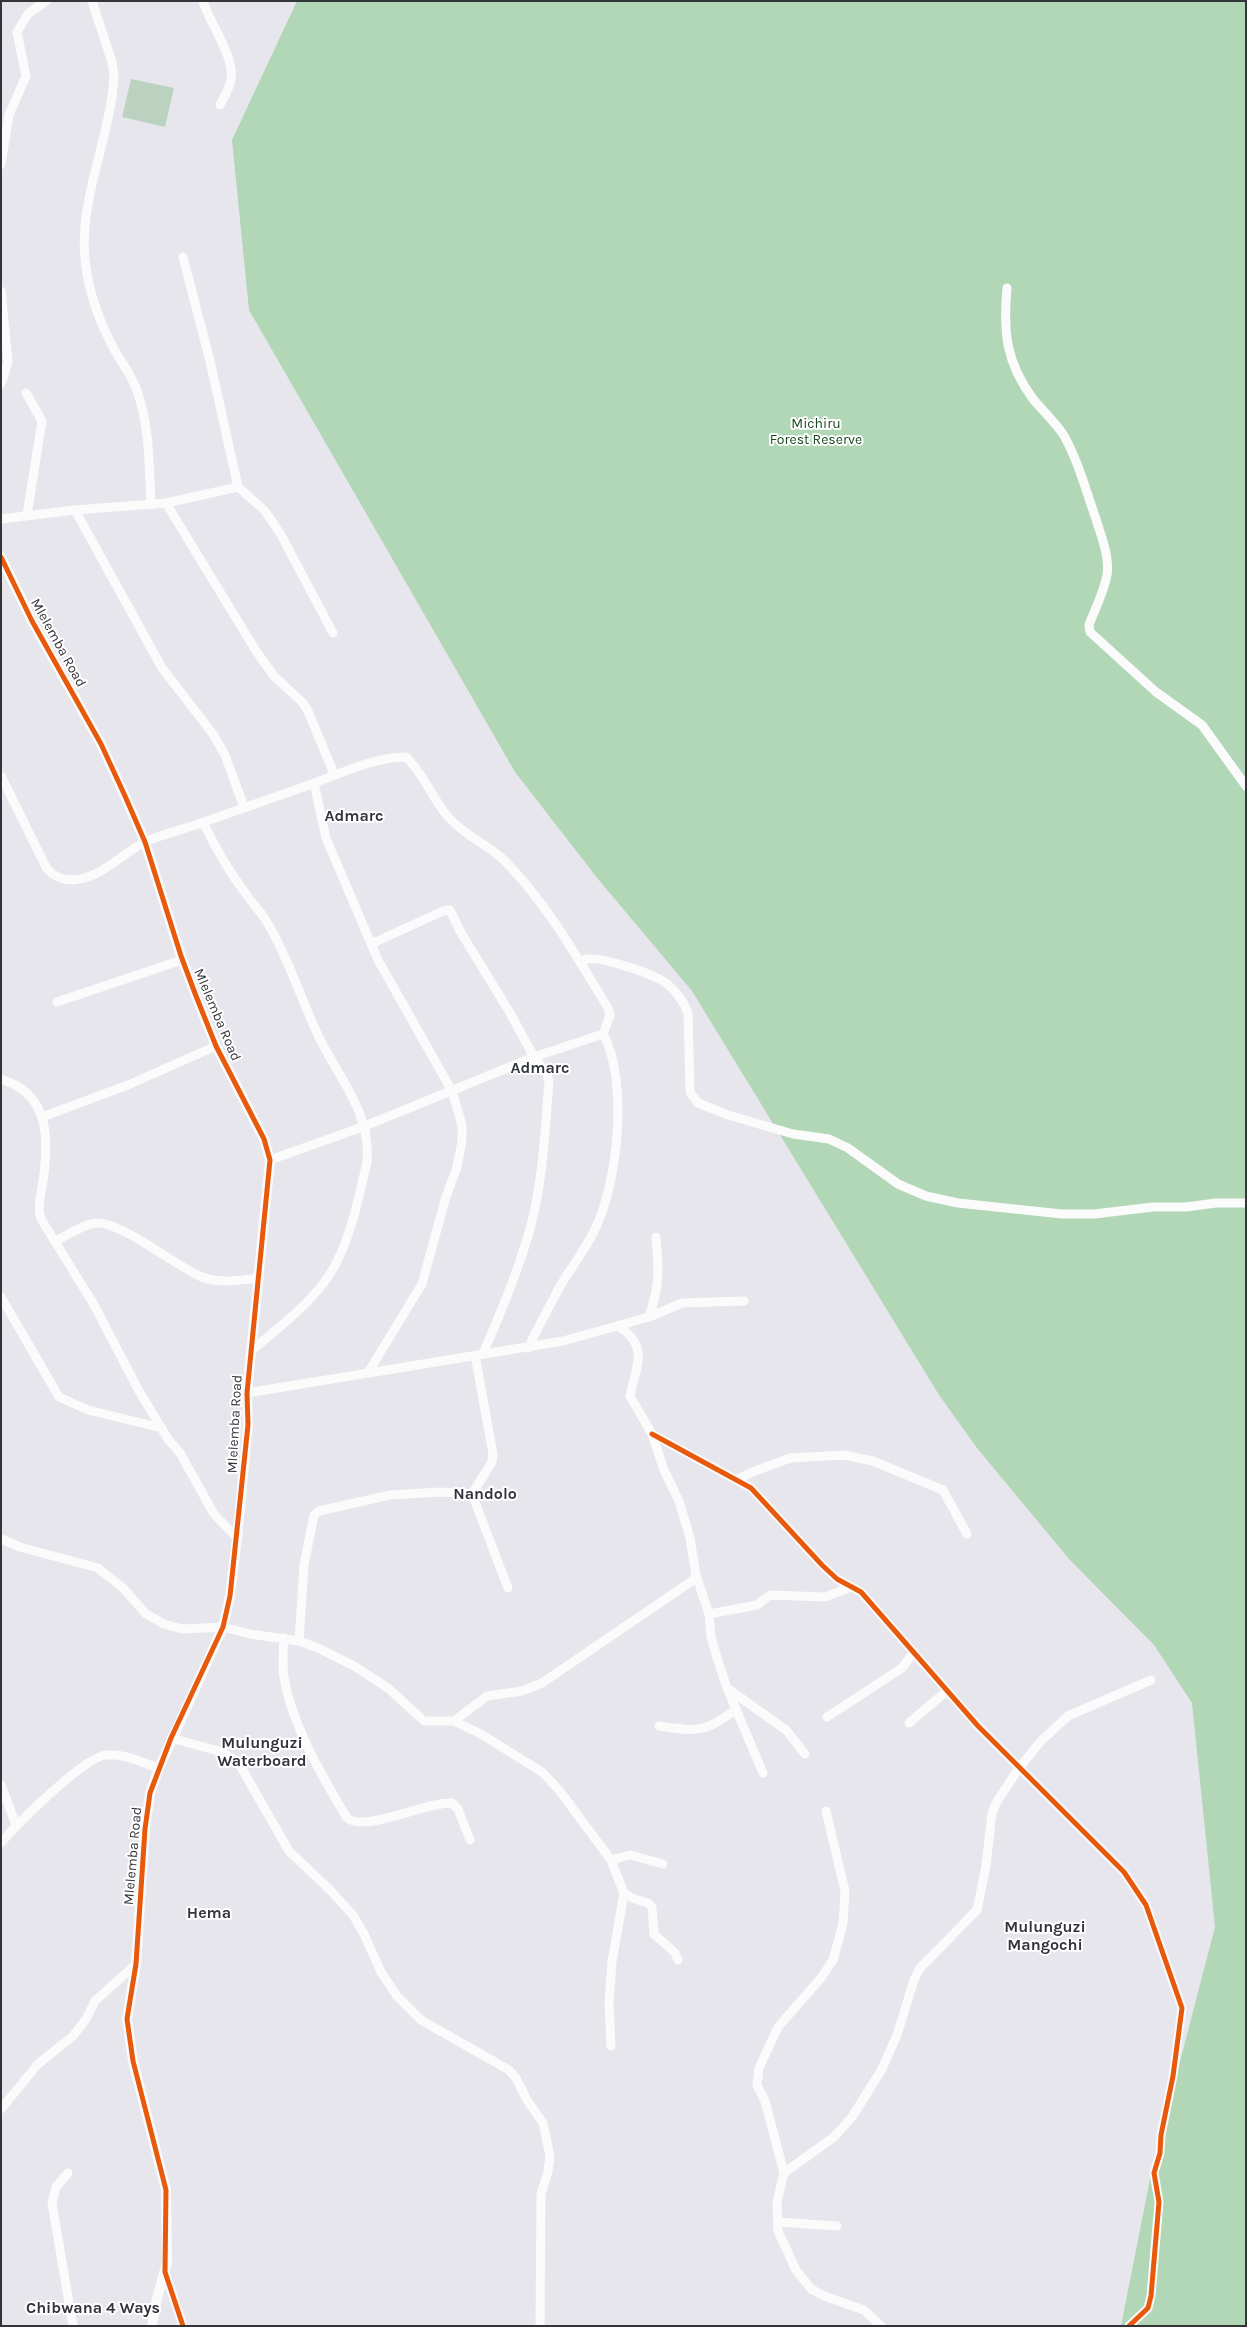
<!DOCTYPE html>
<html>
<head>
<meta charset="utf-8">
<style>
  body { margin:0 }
  #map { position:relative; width:1247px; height:2327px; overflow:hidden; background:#e6e6ec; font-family:Karla,sans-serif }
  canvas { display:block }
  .frame { position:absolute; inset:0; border:2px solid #343539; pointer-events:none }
</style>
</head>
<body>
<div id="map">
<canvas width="1247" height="2327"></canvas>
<div class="frame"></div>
</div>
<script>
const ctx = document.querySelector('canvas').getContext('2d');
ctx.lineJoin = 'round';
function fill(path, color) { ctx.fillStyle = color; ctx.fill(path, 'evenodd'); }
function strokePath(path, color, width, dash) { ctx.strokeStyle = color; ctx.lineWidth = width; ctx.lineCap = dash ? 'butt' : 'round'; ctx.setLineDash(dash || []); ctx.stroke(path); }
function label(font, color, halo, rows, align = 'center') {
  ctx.font = font + ' Karla,sans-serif'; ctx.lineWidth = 4; ctx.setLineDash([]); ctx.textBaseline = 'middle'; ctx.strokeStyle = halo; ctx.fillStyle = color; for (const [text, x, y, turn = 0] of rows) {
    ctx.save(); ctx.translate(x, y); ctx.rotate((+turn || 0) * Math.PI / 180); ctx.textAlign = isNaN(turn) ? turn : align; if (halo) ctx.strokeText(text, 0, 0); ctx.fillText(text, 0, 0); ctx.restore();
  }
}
fill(new Path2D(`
  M131,79L174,88L165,127L122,117Z`), '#bcd2c0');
fill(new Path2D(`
  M297,1H1246V2326H1121L1152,2169L1215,1927L1192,1703L1154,1645L1069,1559L977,1448L939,1395L692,991L598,879L515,772L249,310L232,140Z`), '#b1d7b7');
strokePath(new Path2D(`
  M92,1L112,62L114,76C111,136 79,198 85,259C88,291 99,321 114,349C121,362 131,374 136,388C150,425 149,466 151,505
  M203,1C209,22 235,57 231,79C230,88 224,97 220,105
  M1,164L9,115L26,76L17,32L28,14L46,1
  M183,257L210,361L238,487
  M1007,288C1003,333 1006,362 1033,399C1043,411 1054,421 1063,434C1078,460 1086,491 1096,519C1101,536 1110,557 1107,575C1104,592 1095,609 1089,625L1090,632L1156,692L1202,725L1246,786
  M1,291L8,362L1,384
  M26,393L42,421L27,515
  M166,503L256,651L274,676L303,703L308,711L334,774
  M75,510L162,668L213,734L225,755L244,807
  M1,519L75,510L166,503L238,487L265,511L280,533L333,633
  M1,776L47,869C57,880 70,882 85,878C109,871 125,851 147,841C166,833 185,829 204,822C240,809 276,797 312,784C342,773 374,757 406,757C425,775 433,801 450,819C466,836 488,845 505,861C547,904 577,957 608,1008L610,1015L603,1034L534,1057L365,1126L270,1160
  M314,783L326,838L378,960L452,1091L462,1125V1141L457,1167L445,1200L422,1284L369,1371
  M203,822C215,847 230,873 246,894C253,904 261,912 267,922C290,960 302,1004 322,1043C342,1082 371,1115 367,1162C358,1200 350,1244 328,1277C308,1306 277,1329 251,1351
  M371,944L443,911L450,910L460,931L510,1013L534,1057L546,1072L549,1081C545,1130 543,1182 530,1229C518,1271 501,1313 483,1353
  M582,963L586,959C600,956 655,974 667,984C676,991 684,1003 688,1013L690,1092L698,1103L728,1115L793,1134L829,1139L848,1148L898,1184L926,1196L958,1203L1062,1214H1094L1153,1207H1186L1216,1203H1246
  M57,1002L182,960
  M1,1079C50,1094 49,1139 43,1181C41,1194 37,1208 41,1219L93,1303L139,1391L168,1439L180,1453L214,1514L237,1538
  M42,1117L128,1085L216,1046
  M56,1241C66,1236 87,1222 98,1223C123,1223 175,1266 202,1277C220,1284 241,1280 259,1278
  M1,1297L59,1397L88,1410L162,1428
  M649,1317C660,1284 659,1271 656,1237
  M618,1326C650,1346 636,1366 630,1396L652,1434L664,1470L679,1501L690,1538L696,1575L709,1614L711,1637L718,1661L727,1688L763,1773
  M528,1348C538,1328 548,1309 558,1290C569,1270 584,1252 594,1231C618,1185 629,1080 603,1034
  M475,1355L493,1454L492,1462L472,1494L508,1588
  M247,1393L563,1341L649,1317L682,1303L744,1301
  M652,1434L751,1488L822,1565L837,1579L861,1592L978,1726L1124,1872L1146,1905L1182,2008L1173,2076L1161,2135L1160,2153L1154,2173L1159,2202L1151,2296L1148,2308L1129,2326
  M737,1480L750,1473L790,1458L844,1455L873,1461L943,1490L967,1534
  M1,1539L20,1547L98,1568L124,1589L146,1614L164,1624L182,1629L223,1627L250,1634L299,1641L318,1648L354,1666L388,1688L424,1721H454L481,1734L542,1772L559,1790L611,1860L624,1893L632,1898L648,1903L652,1907L654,1934L675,1953L678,1960
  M709,1614L757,1605L770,1595L825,1597L851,1587
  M284,1638C283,1651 282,1664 284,1677C291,1723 323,1778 347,1818C364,1833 429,1801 452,1803L458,1809L470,1840
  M299,1641L304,1565L314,1515L319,1511L390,1495L440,1492L472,1494
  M727,1688L786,1730L805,1754
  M827,1717L902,1668L914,1652
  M454,1721L487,1696L522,1691L542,1683L692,1581L696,1575
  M909,1723L947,1691
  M659,1726C695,1731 705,1734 736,1709
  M171,1738L222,1752L238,1762L289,1851L329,1889L353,1915L364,1934L381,1972L397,1996L421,2020L509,2070L516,2078L527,2100L543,2123L550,2156L548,2172L541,2194L540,2326
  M1,1785L16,1825
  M826,1811L845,1891L843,1924L833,1960L821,1978L778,2027L759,2068L757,2085L765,2101L784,2173L777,2202L778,2231L796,2270L811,2289L824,2296L864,2310L881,2326
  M1,1843C17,1824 84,1757 106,1755C123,1753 143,1763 159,1768
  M611,1860L630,1855L663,1864
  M611,2046L609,2002L612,1962L624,1893
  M1,2109L38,2064L73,2036L86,2019L95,2001L136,1964
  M68,2173L56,2187L52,2203L73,2326
  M784,2173L834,2137L852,2117L882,2069L897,2035L914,1980L920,1968L977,1910L986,1866L992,1813L996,1803L1019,1768L1041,1741L1068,1716L1151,1680
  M778,2222L837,2226
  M165,2272L183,2326`), '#fbfbfc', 9);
strokePath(new Path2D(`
  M1,557L32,621L101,744L125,796L145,842L181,956L196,996L216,1046L264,1139L270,1160L247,1393L248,1425L237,1538L230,1596L223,1627L159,1768L150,1793L145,1829L136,1964L127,2019L133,2061L166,2190L167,2262L155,2306L152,2326`), '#fbfbfc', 10);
strokePath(new Path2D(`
  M1,557L32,621L101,744L125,796L145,842L181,956L196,996L216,1046L264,1139L270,1160L247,1393L248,1425L230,1596L223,1627L171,1738L150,1793L145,1829L136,1964L127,2019L133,2061L166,2190L165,2272L183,2326
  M652,1434L751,1488L822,1565L837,1579L861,1592L978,1726L1124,1872L1146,1905L1182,2008L1173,2076L1161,2135L1160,2153L1154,2173L1159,2202L1151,2296L1148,2308L1129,2326`), '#e8590c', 5);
label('14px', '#174820', '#fff', [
  ["Michiru",816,424],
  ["Forest Reserve",816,440]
]);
label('14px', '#343539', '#fff', [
  ["Mlelemba Road",58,643,61],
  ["Mlelemba Road",217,1015,67],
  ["Mlelemba Road",235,1424,-87],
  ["Mlelemba Road",133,1856,-85]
]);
label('bold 16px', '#32343d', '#fff', [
  ["Admarc",354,816],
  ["Admarc",540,1068],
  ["Nandolo",485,1494],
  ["Mulunguzi",262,1743],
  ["Waterboard",262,1761],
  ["Hema",209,1913],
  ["Mulunguzi",1045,1927],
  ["Mangochi",1045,1945],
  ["Chibwana 4 Ways",93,2308]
]);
</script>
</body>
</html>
